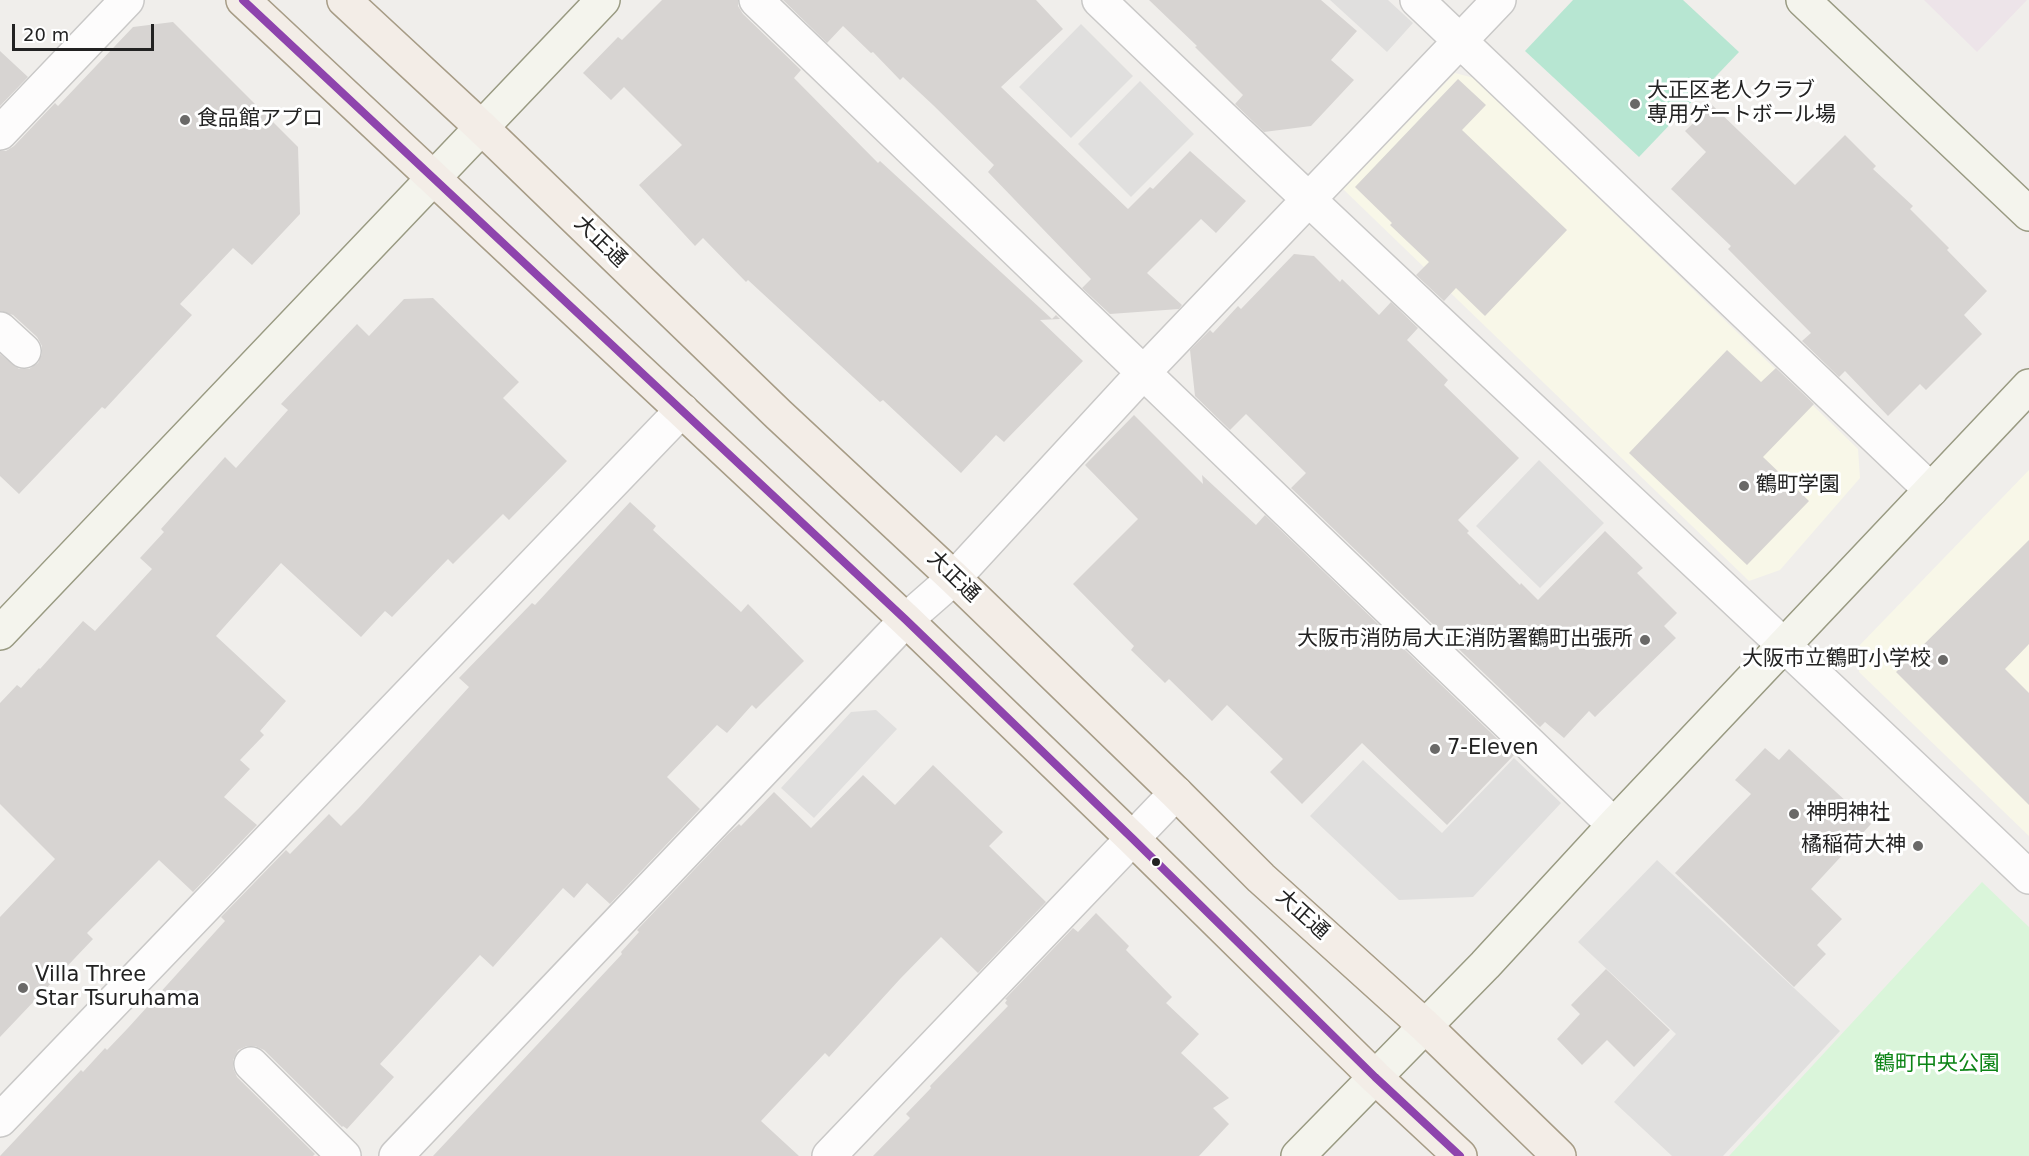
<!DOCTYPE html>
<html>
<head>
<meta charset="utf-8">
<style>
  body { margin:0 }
  #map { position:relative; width:2029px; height:1156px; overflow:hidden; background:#f0eeeb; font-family:"DejaVu Sans",sans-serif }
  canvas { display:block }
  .scale { position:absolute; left:12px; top:24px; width:142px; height:27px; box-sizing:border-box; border:3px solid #222; border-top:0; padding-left:8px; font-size:18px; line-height:21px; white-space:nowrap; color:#222; -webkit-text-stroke:4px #fff; paint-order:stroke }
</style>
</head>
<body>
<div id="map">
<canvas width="2029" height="1156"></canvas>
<div class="scale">20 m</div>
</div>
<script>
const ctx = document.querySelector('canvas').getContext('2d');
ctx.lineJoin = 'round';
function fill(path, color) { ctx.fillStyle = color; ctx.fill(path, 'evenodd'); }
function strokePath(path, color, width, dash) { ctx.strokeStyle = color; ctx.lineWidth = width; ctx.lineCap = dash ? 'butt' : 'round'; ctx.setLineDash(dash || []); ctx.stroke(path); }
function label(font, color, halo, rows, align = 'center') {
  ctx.font = font + ' "DejaVu Sans","Noto Sans JP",sans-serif'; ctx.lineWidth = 6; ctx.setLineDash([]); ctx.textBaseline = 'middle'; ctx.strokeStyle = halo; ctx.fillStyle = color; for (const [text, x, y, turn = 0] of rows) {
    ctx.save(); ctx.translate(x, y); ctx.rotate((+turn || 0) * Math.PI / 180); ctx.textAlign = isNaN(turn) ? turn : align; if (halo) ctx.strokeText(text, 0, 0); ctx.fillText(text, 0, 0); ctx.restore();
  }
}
fill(new Path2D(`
  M1924,0H2027L1977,52Z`), '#ede4e9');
fill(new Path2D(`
  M1455,73L1474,78L1858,449L1860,478L1780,570L1749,581L1343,189Z
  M2029,470V836L1859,672L1857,648Z`), '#f8f7e8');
fill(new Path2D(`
  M1982,882L2029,927V1156H1729Z`), '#daf5da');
fill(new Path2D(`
  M1573,0H1683L1739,52L1639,157L1525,51Z`), '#b7e6d2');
fill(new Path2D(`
  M1330,0H1388L1413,23L1387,52Z
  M1081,24L1133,76L1071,138L1019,87Z
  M1140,81L1194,134L1131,197L1078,144Z
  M1539,460L1604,523L1540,588L1476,526Z
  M876,710L897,729L814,818L781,788L851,712Z
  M1514,758L1561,803L1473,897L1399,900L1310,816L1363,760L1442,833Z
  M1657,860L1840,1031L1723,1156H1672L1614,1102L1676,1034L1578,942Z`), '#e0dfde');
fill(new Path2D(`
  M662,0H738V6L743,14L801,70L794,78L878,163L880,161L1052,319L1056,315L1060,319L1040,320L1083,361L1004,442L996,435L961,473L883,400L880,402L748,280L746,282L703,238L695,246L639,185L682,145L624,87L611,100L583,73L618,37L622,40Z
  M783,0H1036L1063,29L1001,87L1081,164L1128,209L1150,187L1153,189L1190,151L1246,201L1216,233L1201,219L1147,273L1182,305L1179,309L1110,314L1082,288L1091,279L988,172L994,165L933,105L903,77L900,80L873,52L871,53L843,26L827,43Z
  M1149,0H1321L1357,31L1331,60L1354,80L1311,126L1264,132L1235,104L1243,95L1195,47L1197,46Z
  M173,22L298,147L300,214L252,265L233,248L180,304L192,315L105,409L102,407L19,494L0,476V354L19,369H29L38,363L42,354V346L37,337L13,315L0,311V151H6L14,146L55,103L58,106L133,27Z
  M0,51L28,77L0,106Z
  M1458,79L1486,105L1462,130L1567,230L1485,316L1456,288L1444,301L1416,275L1429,262L1390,225L1392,223L1355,187Z
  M1712,105L1795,185L1845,135L1876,166L1873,169L1913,206L1910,209L1949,248L1947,250L1987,291L1964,315L1982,334L1926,390L1920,384L1888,416L1845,371L1839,377L1802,341L1811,333L1728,249L1731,246L1671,189L1706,152L1685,131Z
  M1294,254L1314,256L1340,282L1342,279L1379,315L1391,302L1418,328L1407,340L1448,380L1444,385L1519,458L1458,520L1469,531L1467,533L1520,585L1521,583L1538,600L1605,531L1643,568L1637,573L1677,613L1664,626L1676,638L1595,717L1589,711L1564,738L1545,722L1540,727L1291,488L1306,473L1246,414L1230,430L1195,396L1190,350L1210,330L1213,333L1238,306L1241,309Z
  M433,298L519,382L503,398L567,461L509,520L503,514L453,564L448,559L392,617L385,611L361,637L281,563L216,636L286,701L260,731L264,735L240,760L250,769L224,797L257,825L193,892L159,860L87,933L93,939L0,1037V917L55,859L0,804V703L17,685L21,688L39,668L40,669L83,621L95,631L152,569L140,558L164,532L161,529L225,457L236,468L288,410L281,404L357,324L369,336L404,299Z
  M1727,350L1761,382L1776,368L1814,404L1763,457L1809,501L1747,565L1629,453Z
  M1134,415L1203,484L1202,475L1256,525L1265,515L1514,755L1447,825L1362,743L1302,804L1270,772L1283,759L1227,705L1212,721L1169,679L1165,683L1131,650L1134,646L1073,584L1138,519L1085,465Z
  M630,502L656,526L653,530L741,612L748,604L804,661L756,709L752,705L727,733L717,725L667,777L700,809L610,904L587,883L574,898L563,888L493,967L480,955L380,1064L394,1077L347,1129L343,1126L342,1127L264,1050L255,1046H247L238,1050L233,1060V1068L237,1077L315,1154L313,1156H0L81,1070L83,1072L105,1048L107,1050L128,1028L225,921L221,917L286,850L290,854L329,814L341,826L359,808L469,687L459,678L532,603L535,605Z
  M2029,540V644L2005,669L2029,693V805L1896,672Z
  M1765,748L1779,760L1789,749L1871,824L1811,889L1842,919L1817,945L1826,954L1794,987L1675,873L1751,794L1735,780Z
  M933,765L1003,832L989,846L1046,902L978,973L941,937L900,979L829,1057L825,1053L761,1121L799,1156H433L622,954L621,952L639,932L637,930L727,835L739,824L741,826L774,792L811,828L863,775L895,805Z
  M1096,913L1129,946L1126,950L1172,997L1166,1003L1199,1034L1181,1053L1229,1098L1213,1108L1229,1124L1199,1156H873L910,1118L906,1114L931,1088L930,1086L1008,1006L1005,1003L1007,1000L1005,999L1073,928L1078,932Z
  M1606,969L1670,1030L1634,1067L1607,1040L1582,1065L1557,1039L1580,1014L1571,1005Z`), '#d7d4d2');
const street = new Path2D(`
  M756,0L1614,825
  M1099,0C1406,295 1721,583 2029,877
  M1417,0L1931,490
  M0,133L127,0
  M0,329L24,351
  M251,1064L344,1156
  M0,1120L682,410
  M396,1156L906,620L954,578L1143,373L1499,0
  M829,1156L1176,793`);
const secondary = new Path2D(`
  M1803,0L2029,214
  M0,633L603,0
  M1298,1156L1485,965L1614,825L2029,386`);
const primary = new Path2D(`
  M243,0L906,620L1133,839L1375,1077L1460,1156
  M344,0L481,127L778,414L954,578L1176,793L1261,878L1425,1026L1559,1156`);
strokePath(street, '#c9c8c7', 36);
strokePath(secondary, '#999a82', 36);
strokePath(primary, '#a79c86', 36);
strokePath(street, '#fdfcfc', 33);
strokePath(secondary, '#f4f4ed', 33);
strokePath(primary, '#f3ede7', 33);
strokePath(new Path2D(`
  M243,0L906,620L1133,839L1375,1077L1460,1156`), '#8e44ad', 8);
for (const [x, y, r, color] of [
  [1635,104,6,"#6a6968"],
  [185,120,6,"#6a6968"],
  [1744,486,6,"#6a6968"],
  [1645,640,6,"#6a6968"],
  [1943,660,6,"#6a6968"],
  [1435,749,6,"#6a6968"],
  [1794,814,6,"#6a6968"],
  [1918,846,6,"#6a6968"],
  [1156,862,5,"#222"],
  [23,988,6,"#6a6968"]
]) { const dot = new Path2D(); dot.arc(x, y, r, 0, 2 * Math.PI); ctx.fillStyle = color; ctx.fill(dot); strokePath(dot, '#fff', 2); }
label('21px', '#222', '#fff', [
  ["大正区老人クラブ",1647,92],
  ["専用ゲートボール場",1647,116],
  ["食品館アプロ",197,120],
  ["鶴町学園",1756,486],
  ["大阪市消防局大正消防署鶴町出張所",1633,640,"right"],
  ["大阪市立鶴町小学校",1931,660,"right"],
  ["7-Eleven",1447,749],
  ["神明神社",1806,814],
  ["橘稲荷大神",1906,846,"right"],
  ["Villa Three",35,976],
  ["Star Tsuruhama",35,1000]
], 'left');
label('21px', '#222', '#fff', [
  ["大正通",600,242,44],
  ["大正通",953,577,44],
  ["大正通",1302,915,42]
]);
label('21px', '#0c8416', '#fff', [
  ["鶴町中央公園",1937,1065]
]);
</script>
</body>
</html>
